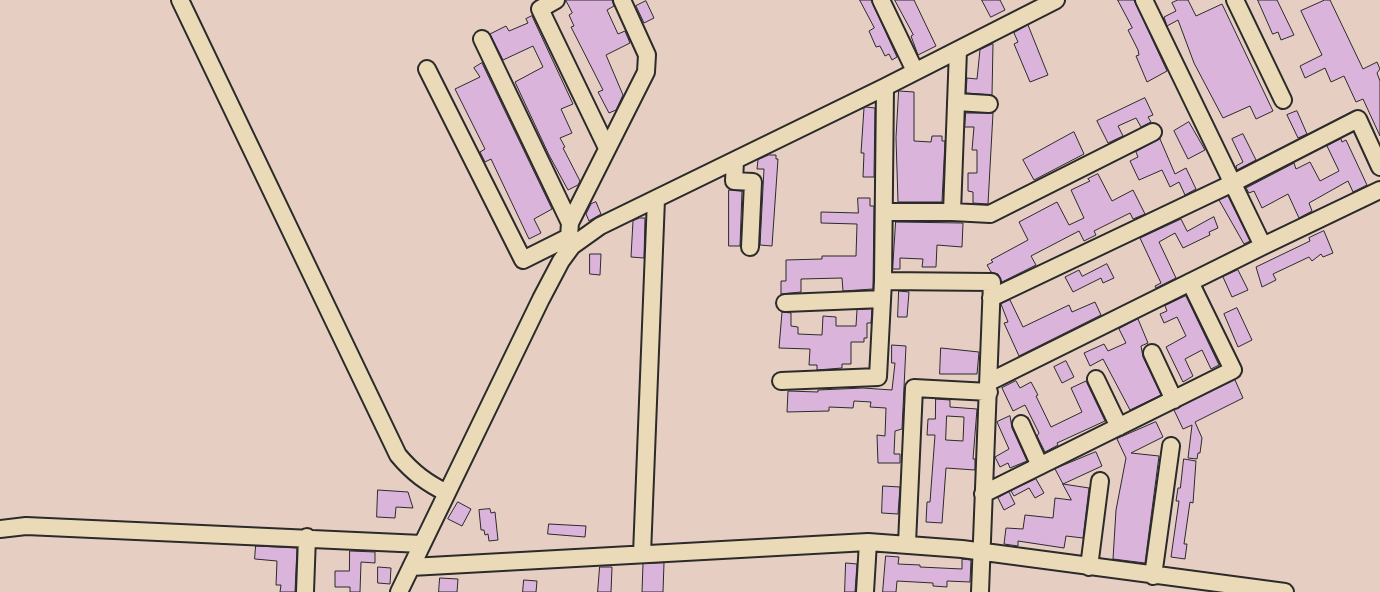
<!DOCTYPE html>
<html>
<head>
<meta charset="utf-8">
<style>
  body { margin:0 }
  canvas { display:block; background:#e6cfc2 }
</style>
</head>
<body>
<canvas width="1380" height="592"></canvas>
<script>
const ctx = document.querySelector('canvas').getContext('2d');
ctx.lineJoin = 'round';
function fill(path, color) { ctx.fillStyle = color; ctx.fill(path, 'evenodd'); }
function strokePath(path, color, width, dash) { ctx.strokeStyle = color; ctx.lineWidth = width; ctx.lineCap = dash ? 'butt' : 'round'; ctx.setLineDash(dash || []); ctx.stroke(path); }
const building = new Path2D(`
  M566,0H612L614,6L607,10L618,34L625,31L630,43L606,55L623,95L616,110L609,113L598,92L603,90L571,27L574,26L569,15L572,13Z
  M860,0H871L897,57L892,60L889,54L885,56L880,46L876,47L869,31L874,28Z
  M895,0H914L936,46L918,55L911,36L913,35Z
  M982,0H1000L1005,10L991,17Z
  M1118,0H1134L1167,71L1147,82L1136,56L1139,55L1138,50L1128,30L1132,28Z
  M1178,0H1188L1196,16L1222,4L1273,111L1256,119L1250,106L1223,118L1194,63L1178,20L1167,26L1164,17L1176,11L1172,3Z
  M1258,0H1277L1294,35L1281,40L1278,32L1273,34Z
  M1325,0H1330L1363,69L1377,62L1380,69L1377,73L1380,81V136L1363,99L1356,102L1344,76L1331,82L1325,68L1305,78L1300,66L1322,55L1301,11Z
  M646,1L654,18L644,23L636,6Z
  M532,16L573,104L561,109L572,133L560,138L565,147L563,148L580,181L578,185L568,190L549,155L515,82L543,67L533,46L503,60L490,34L506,26L509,31L528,23L526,19Z
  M1028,25L1048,75L1030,82L1014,44L1018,42L1014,33Z
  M993,44L992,95L966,93L967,78L977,79L980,50Z
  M482,63L552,209L534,219L541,233L529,239L491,159L485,162L480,152L485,149L455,89L480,77L474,68Z
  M899,91L914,92V141L931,142L932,136H942V141H945L942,202H898L896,138Z
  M1145,98L1153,115L1148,117L1151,122L1141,127L1136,118L1118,126L1123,136L1108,143L1097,121Z
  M866,107L875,108L874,177H863L864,153H861L864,108Z
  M1297,111L1307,134L1298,138L1287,115Z
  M966,113H993L988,204L973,203V192L968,191V173H977V150H972L974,127H965Z
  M1189,122L1205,150L1188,159L1174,131Z
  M1074,132L1084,154L1034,180L1023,160Z
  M1243,134L1256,160L1237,170L1236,166L1243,162L1232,139Z
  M1160,139L1175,174L1186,168L1196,189L1185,195L1179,182L1170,187L1162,170L1139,180L1130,161L1138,157L1136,152Z
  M1341,139L1342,142L1346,140L1367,185L1353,192L1348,181L1309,203L1312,211L1299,218L1288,194L1262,208L1254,191L1249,193L1246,188L1294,163L1296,169L1310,162L1320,181L1339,171L1327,146Z
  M769,155H776V159H778L772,246L760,245L764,169H757L758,160Z
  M1098,174L1112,201L1133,190L1145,214L1133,219L1130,213L1094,231L1096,235L1084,241L1079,231L1031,256L1036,265L1002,282L998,274L991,272L987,265L993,262L991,260L1028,240L1019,222L1057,202L1069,225L1084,218L1071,190L1090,181L1088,179Z
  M729,190L742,191L740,246H729Z
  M1228,196L1250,241L1244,244L1219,200Z
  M858,198H870V206H874L873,289L843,291L842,278L801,279V292L781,294V281H786V260L822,259V256H856L857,224L821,223V212L858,213Z
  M596,202L601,214L589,221L586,214L591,204Z
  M1214,217L1218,228L1209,232L1210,235L1183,248L1175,233L1159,242L1176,278L1156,288L1155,286L1161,283L1140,238L1181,219L1187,231Z
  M640,218H645L644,258L631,257L633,221Z
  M896,222L963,223L962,247L937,245L936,267H922L923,259L900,258V269H893Z
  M1324,231L1333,253L1323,257L1321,254L1312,261L1309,257L1273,274L1276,280L1262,287L1256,267L1310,241L1309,238Z
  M590,254H601L600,275L590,274Z
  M1107,264L1114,278L1103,283L1101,278L1073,292L1065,277L1079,270L1082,276Z
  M1238,270L1248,290L1232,297L1223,277Z
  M899,291L909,292L907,317H898Z
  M1186,296L1219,365L1211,369L1202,350L1185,359L1193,376L1183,382L1166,347L1186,336L1177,317L1164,323L1160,314L1167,311L1165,306Z
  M1010,300L1023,327L1069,305L1072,312L1095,302L1101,315L1019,356L1004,323L1008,322L1001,304Z
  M1237,308L1252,340L1238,347L1224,314Z
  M872,309L871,323H867V338H864V342H851V364H842V368L817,370V365H809L810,349L779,348L782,312L791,313V326L798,327V334L822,335L823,316L836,317V326H856L857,310Z
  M1138,319L1148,343L1141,346L1143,357L1161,395L1130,410L1103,359L1090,366L1084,353L1104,344L1108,351L1126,343L1119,329Z
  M892,345L906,346L902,429L895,431L894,454H900V463H878L877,435L885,436L886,408L870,407L871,402L854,401L853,408L829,407V411L787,412L788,391L818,392V390L863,388L892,390L895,363H892Z
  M941,348L979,352L977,374H940Z
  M1066,361L1074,377L1062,383L1054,367Z
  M1235,380L1243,398L1195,422L1202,438L1200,453H1198L1197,459L1188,458L1192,425L1183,429L1174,410Z
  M1016,381L1020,388L1031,382L1038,395L1036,396L1051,427L1082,412L1071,388L1086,381L1105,421L1057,443L1058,445L1045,452L1037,436L1039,433L1025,405L1013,411L1002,388Z
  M936,399L950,400V407L977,409L973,459H975V470L946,468L942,523L926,522L927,502H930L935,435H927L928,419H935ZM947,416L964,417L963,441L946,440Z
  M1010,416L1012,428L1027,461L1010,468L1008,463L1000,467L995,457L1009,449L997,422Z
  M1156,422L1163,437L1131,453L1159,456L1145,563L1113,559L1116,510L1126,458L1117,439Z
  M1096,452L1102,466L1063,484L1055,469Z
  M1184,459L1196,461L1193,503L1190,502L1184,544H1187L1185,559L1171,557L1179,501H1176L1178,488H1180Z
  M1036,479L1044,493L1035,498L1029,488L1014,496L1011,491Z
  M1063,484L1089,488L1083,538L1066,536L1064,548L1018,541V546L1004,544L1006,528L1023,529L1025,515L1053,518L1055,498L1071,500Z
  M883,486L900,487L898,514L882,513Z
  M378,490L408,492L413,508L396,507L395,518L377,517Z
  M1009,492L1015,504L1004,510L998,498Z
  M458,502L471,509L462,526L448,519Z
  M490,509L491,513L495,512L498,540L489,541L488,534L485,535L484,530H481L479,510Z
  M549,524L586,526L585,537L548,534Z
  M256,546L297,548L295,592H280L281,585H276L277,561L255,559Z
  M350,551L375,552V563L361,562L360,592H350V587H335V571H349Z
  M886,556L899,557L898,564L920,565V567L962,569V559L971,560L970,582L947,581V587L933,586V583L897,581L896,592H883Z
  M664,563L663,592H642L643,564Z
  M846,563L857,564L855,592H845Z
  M378,567L391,568L390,584L378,583Z
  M600,567H612L611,592H598Z
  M440,578L458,579L457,592H439Z
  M524,580L537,581L536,592H523Z`);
fill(building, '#dbb4dc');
strokePath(building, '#2b2b2b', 1);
const minor = new Path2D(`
  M180,0L398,455C413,473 427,483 447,493
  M556,0L540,9L607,148
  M881,0L915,71
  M1144,0L1263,246
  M1235,0L1283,100
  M482,39L570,223
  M958,50L952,212L990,214L1153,132
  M427,69L523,260L569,237
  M885,87L883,281L992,282L980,592
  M956,102L989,104
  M735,161L734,181L753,182L750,247
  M884,212H952
  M572,246L569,237L570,223L646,72L647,55L622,0
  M991,298L1233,183L1358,119L1380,167
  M785,303L882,299
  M1152,353L1174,400
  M1096,379L1119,427
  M781,381L878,377L883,281
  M989,382L1263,246L1380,190
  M1021,424L1040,466
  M983,494L1233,370L1190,282
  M0,529L26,526L422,544
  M907,543L914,388L989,392
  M642,554L656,199
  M411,567L868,542L962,549L1285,592
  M1089,567L1100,481
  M1153,576L1171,446
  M305,592L307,537
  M399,592L541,299L561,261L572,246L600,226L885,87L1056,0
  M865,592L868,542`);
strokePath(minor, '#2b2b2b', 20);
strokePath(minor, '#ebdab7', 16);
</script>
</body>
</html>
